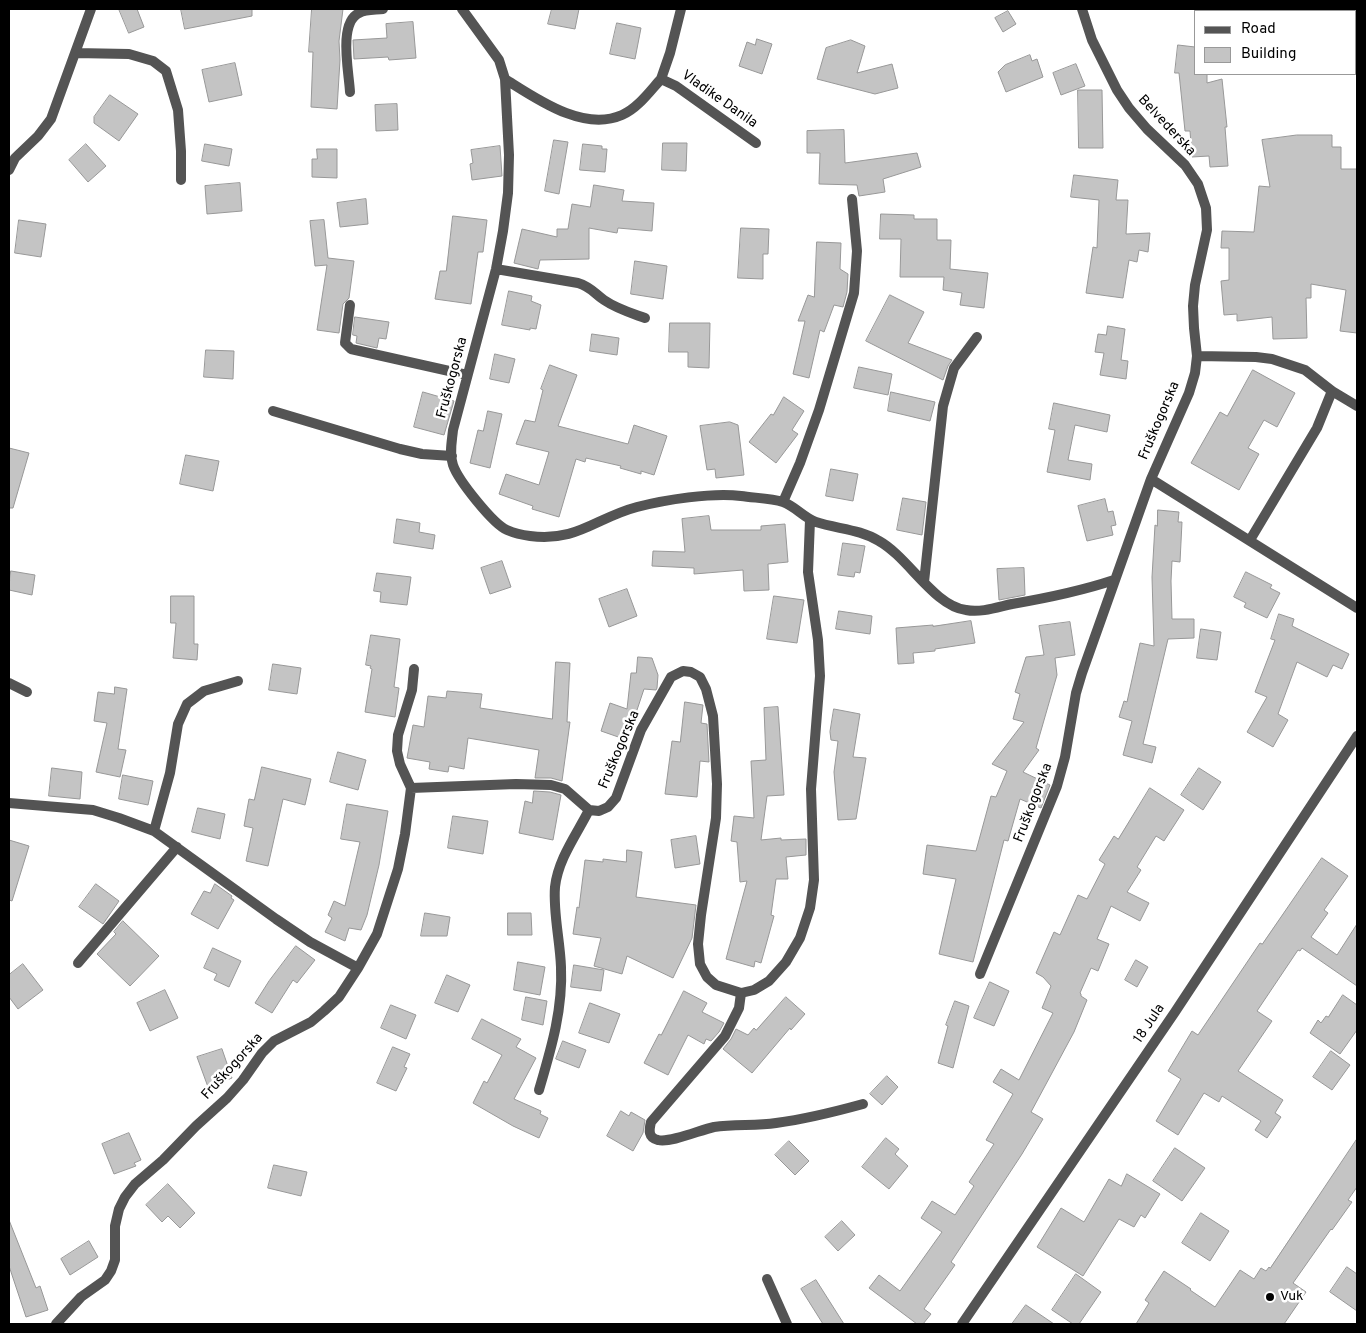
<!DOCTYPE html>
<html>
<head>
<meta charset="utf-8">
<style>
  body { margin:0 }
  #map { position:relative; width:1366px; height:1333px; overflow:hidden; background:#fff; font-family:Overpass,sans-serif }
  canvas { display:block }
  .frame { position:absolute; inset:0; border:10px solid #000; pointer-events:none }
  .legend { position:absolute; left:1194px; top:10px; width:162px; height:65px; box-sizing:border-box; background:#fff; border:1px solid #999; margin:0; padding:6px 9px; list-style:none; font-size:15px; color:#000 }
  .legend li { display:flex; align-items:center; gap:10px; height:25px }
  .legend b { width:25px; border:1px solid #999 }
</style>
</head>
<body>
<div id="map">
<canvas width="1366" height="1333"></canvas>
<div class="frame"></div>
<ul class="legend">
<li><b style="height:6px;background:#545454"></b>Road</li>
<li><b style="height:14px;background:#c4c4c4"></b>Building</li>
</ul>
</div>
<script>
const ctx = document.querySelector('canvas').getContext('2d');
ctx.lineJoin = 'round';
function fill(path, color) { ctx.fillStyle = color; ctx.fill(path, 'evenodd'); }
function strokePath(path, color, width, dash) { ctx.strokeStyle = color; ctx.lineWidth = width; ctx.lineCap = dash ? 'butt' : 'round'; ctx.setLineDash(dash || []); ctx.stroke(path); }
function label(font, color, halo, rows, align = 'center') {
  ctx.font = font + ' Overpass,sans-serif'; ctx.lineWidth = 5; ctx.setLineDash([]); ctx.textBaseline = 'middle'; ctx.strokeStyle = halo; ctx.fillStyle = color; for (const [text, x, y, turn = 0] of rows) {
    ctx.save(); ctx.translate(x, y); ctx.rotate((+turn || 0) * Math.PI / 180); ctx.textAlign = isNaN(turn) ? turn : align; if (halo) ctx.strokeText(text, 0, 0); ctx.fillText(text, 0, 0); ctx.restore();
  }
}
const building = new Path2D(`
  M119,9H137L144,27L129,33Z
  M181,9H252V16L185,29Z
  M312,9H343L339,41L340,60L337,109L311,107L313,52H309Z
  M552,9H579L575,29L548,24Z
  M1008,11L1016,24L1003,32L995,18Z
  M413,22L416,58L389,60L388,57L354,59L353,40L387,38L386,24Z
  M617,23L641,28L635,59L610,54Z
  M757,39L772,44L762,74L739,66L747,42L755,45Z
  M851,40L865,46L857,73L892,64L898,88L875,94L817,79L826,48Z
  M1178,45L1195,47V74H1207V83L1222,79L1227,127H1225L1228,166L1210,167L1209,156L1192,157L1190,131H1185L1179,73H1175Z
  M1030,55L1032,61L1037,59L1043,77L1006,92L998,72L1005,65Z
  M235,63L242,95L209,102L202,70Z
  M1076,64L1085,86L1061,95L1053,73Z
  M1078,90H1102L1103,148H1079Z
  M110,95L138,114L119,141L94,123V117Z
  M397,104L398,130L376,131L375,105Z
  M844,130L845,163L917,153L921,167L883,179L885,192L859,196L857,185L819,184L820,153H807V131Z
  M1297,135H1332V147H1341V169H1357V333L1340,331L1346,290L1311,284V298H1306L1307,338L1273,339L1272,317L1237,321V314L1224,315L1221,281L1229,280V248H1221L1222,231L1254,232L1259,186L1270,187L1262,140Z
  M554,140L568,142L559,194L545,191Z
  M663,143H687L686,171L662,170Z
  M86,144L106,166L88,182L69,160Z
  M205,144L232,149L229,166L202,161Z
  M583,144L602,146V149H607L605,172L580,170Z
  M500,146L502,176L472,180L470,164L473,163L471,150Z
  M317,149H337V178L312,177V159H317Z
  M1074,175L1118,180L1116,200H1128L1126,234L1150,233L1148,252L1139,250L1137,262L1129,260L1123,298L1086,293L1093,247L1097,248L1099,200L1071,197Z
  M240,183L242,211L207,214L205,186Z
  M594,185L624,190L622,201L654,203L652,231L618,228L617,233L589,228V259L540,260L538,269L514,263L522,229L557,237V229H568L572,204L590,207Z
  M366,199L368,224L340,227L337,203Z
  M881,214L914,215V219H937V240H951L950,269L988,273L984,308L960,305L962,293L943,290L944,277H900L901,239H880Z
  M453,216L487,220L483,252H478L471,304L435,299L440,271H446Z
  M19,220L46,224L41,257L15,253Z
  M324,220L328,258L354,261L349,298L343,304L339,333L317,330L327,265L315,266L310,221Z
  M741,228L769,229L768,254H763V279L738,278Z
  M817,242L841,243L840,269L848,274L847,292L843,307L834,305L824,332L820,330L809,378L793,374L805,321H798L808,295L814,297Z
  M635,261L667,266L663,299L631,294Z
  M509,291L532,296L531,301L541,305L536,329L530,328V330L502,325Z
  M890,295L924,312L908,343L952,360L948,366L943,380L866,341Z
  M355,317L389,322L386,339L379,338L377,348L356,343L357,336L353,335Z
  M670,323H710L709,368L688,367V352H669Z
  M1108,326L1125,329L1121,360L1128,361L1126,379L1100,375L1104,353L1095,352L1098,334L1106,335Z
  M592,334L619,338L617,355L590,351Z
  M206,350L234,351L233,379L204,377Z
  M495,354L515,359L509,383L490,379Z
  M550,365L577,375L558,426L628,444L634,425L667,436L654,475L641,471V474L620,468L621,466L586,458L585,462L576,459L559,517L532,509L533,506L499,494L506,474L539,485L549,452L516,444L525,420L535,422L543,390L541,389Z
  M859,367L892,374L888,395L854,388Z
  M1253,370L1295,393L1277,427L1264,420L1248,448L1259,454L1239,490L1191,463L1220,412L1227,416Z
  M423,392L454,401L444,435L414,427Z
  M891,392L935,402L930,421L888,411Z
  M784,397L804,411L792,430L798,434L776,463L749,442L771,414L773,415Z
  M1054,403L1110,415L1107,432L1075,425L1068,460L1092,464L1090,480L1047,472L1055,430L1049,429Z
  M488,411L502,414L490,468L470,463L478,430L483,431Z
  M730,422L738,425L744,475L716,478L715,469L707,470L700,426Z
  M9,448L29,453L13,508H9Z
  M186,455L219,461L213,491L180,484Z
  M831,469L858,474L853,501L826,496Z
  M903,498L926,502L922,535L897,530Z
  M1105,499L1108,512L1113,511L1116,525L1111,526L1113,535L1087,541L1078,506Z
  M1158,510L1179,512L1178,522H1182L1180,562L1172,561L1171,581L1172,619H1194V638L1168,639L1143,744L1156,747L1152,763L1123,755L1132,721L1119,717L1124,701L1127,702L1140,643L1154,646L1152,577L1155,525L1157,526Z
  M709,516L711,530H761V526L785,524L788,562L768,564L769,590L744,591L743,570L694,574V568L652,566L653,551L685,552L682,519Z
  M397,519L420,523L419,532L435,535L433,549L394,543Z
  M843,543L865,546L860,573L855,572L854,577L838,575Z
  M502,561L511,587L490,594L481,568Z
  M1024,568L1025,595L999,600L997,569Z
  M11,571L35,575L32,595L9,590Z
  M1246,572L1272,585L1270,588L1280,593L1267,618L1244,607L1246,603L1234,597Z
  M377,573L411,577L407,605L380,602L381,592L374,591Z
  M627,589L637,616L609,627L599,599Z
  M171,596H194V644H198L197,660L173,658L176,623H171Z
  M774,596L804,600L797,643L767,639Z
  M839,611L872,616L870,634L836,629Z
  M1279,614L1294,619L1292,626L1349,654L1342,669L1333,665L1327,677L1297,662L1278,714L1288,720L1273,747L1247,732L1267,697L1255,692L1275,640L1271,639Z
  M971,621L975,643L935,649V651L913,653L914,663L898,664L896,628L933,625V626Z
  M1070,622L1075,655L1055,658L1057,675L1036,748L1039,750L1023,772L1050,785L1041,808L1020,799L1008,841L1004,840L973,962L939,954L956,879L923,874L927,845L976,851L991,796L996,797L1007,771L992,764L1024,722L1013,719L1020,694L1015,692L1026,657L1044,655L1039,626Z
  M1201,629L1221,632L1217,660L1197,658Z
  M371,635L400,639L394,687L399,688L395,717L365,712L372,669L370,668L371,666L366,665Z
  M638,657L652,658L658,675L657,688L656,690L644,689L627,740L601,731L610,703L627,709L631,673H636Z
  M556,662L570,663L567,722H570L562,781L551,778H535L539,750L468,738L464,769L449,766L448,772L429,769L430,762L407,758L413,725L424,727L428,696L446,698L447,691L482,694L480,708L552,719Z
  M273,664L301,668L297,694L269,690Z
  M115,687L127,689L118,749L126,750L120,777L96,772L107,723L94,721L98,692L114,694Z
  M685,702L703,705L701,723L707,724L709,762L700,761L697,797L665,794L672,741L680,742Z
  M778,707L784,795L767,796L761,840L781,838V840L806,839V855L786,857L788,879H776L771,915L774,916L761,963L755,961L754,967L726,959L747,881L740,882L737,842L731,841L734,816L754,818L751,761L766,760L764,708Z
  M834,709L860,714L853,757L866,758L856,819L838,820L834,772L838,741L831,740L830,732Z
  M338,752L366,760L358,790L330,782Z
  M262,767L311,779L305,805L283,799L268,866L246,861L253,828L244,826L249,799L254,800Z
  M52,768L82,772L80,799L49,796Z
  M1199,768L1221,782L1203,810L1181,795Z
  M123,775L153,781L148,805L119,799Z
  M1150,788L1184,810L1164,841L1156,836L1137,867L1141,870L1127,892L1149,903L1140,921L1111,906L1097,939L1109,944L1098,971L1091,968L1080,993L1081,994V996L1087,1000L1074,1032L1031,1112L1043,1119L1022,1154L951,1262L955,1265L924,1309L931,1314L923,1324H917L869,1288L879,1275L900,1291L942,1232L921,1218L932,1201L955,1215L974,1186L969,1182L994,1144L986,1140L1013,1094L993,1082L1001,1069L1019,1080L1053,1013L1042,1008L1051,986L1043,977L1036,973L1054,932L1060,935L1078,895L1087,899L1105,864L1099,860L1114,836L1118,839Z
  M534,791L550,792L561,795L553,840L519,833L525,801L532,803Z
  M347,804L388,811L379,865L367,915L361,930L349,928L345,941L325,932L332,918L328,915L334,901L345,906L360,842L341,839Z
  M198,808L225,814L220,839L192,832Z
  M453,816L488,821L483,854L448,848Z
  M696,836L700,864L675,868L671,840Z
  M9,840L29,846L12,901L9,900Z
  M627,850L642,852L636,897L696,905L692,938L673,978L627,956L622,974L594,966L601,938L573,934L577,907L579,908L585,860L603,862V859L626,862Z
  M1322,858L1348,876L1324,910L1328,913L1311,937L1337,955L1357,924V986L1302,948L1300,951L1298,950L1257,1011L1272,1021L1238,1071L1283,1100L1275,1113L1281,1117L1267,1138L1255,1130L1261,1121L1222,1096L1219,1102L1204,1093L1178,1135L1156,1121L1181,1079L1168,1071L1192,1031L1198,1035L1260,943L1262,944Z
  M96,884L119,901L103,924L79,907Z
  M215,884L232,896L231,898L234,900L218,929L191,914L204,891L210,893Z
  M425,913L450,917L447,936H421Z
  M508,913H531L532,935H508Z
  M123,921L159,956L130,986L97,954L116,934L114,932Z
  M296,946L315,960L297,983L293,980L272,1013L255,1003L269,981Z
  M213,948L241,961L229,987L214,980L217,974L204,968Z
  M1136,960L1148,967L1137,987L1125,980Z
  M518,962L545,967L540,995L514,990Z
  M23,964L43,990L18,1009L9,997V975Z
  M574,965L604,970L601,991L571,987Z
  M447,975L470,985L458,1012L435,1003Z
  M990,982L1009,991L994,1026L974,1018Z
  M165,990L178,1018L150,1031L137,1003Z
  M684,991L707,1003L702,1012L724,1023L719,1032L711,1041L706,1039L704,1044L688,1035L668,1075L644,1063L659,1034L661,1035Z
  M1343,995L1357,1005V1030L1340,1054L1310,1033L1318,1020L1321,1023L1326,1016L1328,1017Z
  M526,997L547,1001L543,1025L522,1020Z
  M786,997L805,1014L791,1030L790,1028L752,1073L723,1049L731,1039L736,1029L748,1035L754,1028L756,1030Z
  M955,1001L969,1006L953,1068L938,1063L948,1026L946,1025Z
  M590,1003L620,1014L609,1043L579,1033Z
  M391,1005L416,1015L406,1039L381,1028Z
  M482,1019L521,1039L516,1047L536,1058L514,1099L541,1111L540,1114L548,1118L539,1138L513,1126L473,1103L484,1081L487,1083L502,1055L472,1039Z
  M563,1041L586,1050L579,1068L556,1059Z
  M393,1047L410,1054L404,1067L407,1068L396,1091L377,1083Z
  M222,1049L232,1078L208,1087L197,1057Z
  M1331,1051L1350,1065L1332,1090L1313,1077Z
  M887,1076L898,1087L882,1105L870,1094Z
  M621,1111L629,1116L631,1112L645,1120L643,1133L633,1151L607,1136Z
  M129,1133L141,1160L134,1163L136,1166L114,1174L102,1144Z
  M886,1138L899,1149L895,1154L908,1166L889,1189L862,1167Z
  M1357,1139V1187L1348,1200L1352,1202L1332,1230L1331,1229L1293,1283L1306,1292L1284,1324H1136L1149,1303L1145,1300L1164,1271L1191,1289L1190,1290L1215,1307L1240,1270L1254,1279L1261,1268L1266,1271L1269,1267L1270,1268Z
  M789,1141L809,1161L795,1175L775,1155Z
  M1175,1148L1205,1168L1182,1201L1153,1181Z
  M274,1165L307,1172L301,1196L268,1188Z
  M1127,1174L1160,1194L1145,1218L1141,1215L1134,1227L1119,1219L1083,1276L1037,1247L1061,1208L1084,1222L1109,1179L1121,1186Z
  M168,1184L195,1213L180,1228L168,1216L162,1222L146,1205Z
  M1201,1213L1229,1231L1210,1261L1182,1243Z
  M9,1220L36,1288L40,1286L48,1310L26,1317L9,1266Z
  M842,1221L855,1235L838,1251L825,1237Z
  M89,1241L98,1257L70,1275L61,1259Z
  M1347,1267L1357,1274V1311L1330,1292Z
  M1076,1274L1101,1292L1079,1324H1073L1052,1310Z
  M816,1280L844,1324H823L801,1289Z
  M1026,1305L1054,1324H1012Z`);
fill(building, '#c4c4c4');
strokePath(building, '#989898', 1);
strokePath(new Path2D(`
  M462,9L499,60L505,79L509,155L508,193L503,231L496,269L453,430C452,441 449,453 453,465C458,480 493,524 507,530C514,533 522,535 530,536C578,542 595,518 637,507C664,500 713,492 741,496C754,498 771,498 783,502C795,506 804,518 816,522C837,529 860,529 879,541C908,557 934,606 966,610C981,613 998,607 1012,604C1047,598 1081,591 1114,580
  M75,53L129,54L153,61L166,71L178,110L181,151V180
  M505,79C537,99 583,132 622,115C638,108 650,91 661,79L676,86L756,143
  M661,79L670,53L681,9
  M350,92C349,72 338,23 359,13C365,9 376,10 383,9
  M9,170L15,158L38,136L51,119L91,9
  M496,269L578,283C591,287 594,293 604,300C617,309 631,313 645,318
  M350,305L345,343L351,349L467,375
  M1197,356L1256,357L1272,359L1305,370L1332,391L1357,406
  M273,411L400,449L422,454L452,456
  M1151,479L1357,608
  M783,502L800,463L819,410L854,293L857,251L852,199
  M1250,540L1317,428L1332,391
  M924,582L943,406L954,368L977,337
  M9,683L27,692
  M411,788L400,764L397,751L398,735L412,690L414,669
  M9,803L93,810L119,818L154,831L276,919L310,942L358,968
  M154,831L170,773L178,724L187,704L204,691L238,681
  M78,963L177,847
  M980,974L1057,786L1065,757L1076,693L1082,673L1151,479L1189,393L1195,373L1197,356L1194,328L1193,306L1195,285L1207,230L1206,208L1198,184L1185,165L1147,129L1129,108L1117,90L1092,40L1082,9
  M741,993L739,1008L725,1036L651,1122C649,1130 648,1138 658,1140C671,1143 700,1130 714,1127C735,1124 756,1126 776,1123C806,1119 834,1112 863,1104
  M539,1090C551,1049 563,1010 561,967C560,940 553,913 555,887C558,859 577,834 589,810
  M767,1279L787,1324
  M56,1324L81,1297L105,1280L111,1271L115,1260V1226L119,1209L125,1197L135,1184L163,1160L196,1126L227,1098L243,1080L262,1053L274,1041L311,1022L324,1011L339,997L358,968L377,934L398,869L405,834L411,788L516,784L551,785L565,789L589,810L599,811L608,807L616,798L641,730L671,677L683,671L691,672L700,677L706,689L713,716L717,784L716,818L701,915L698,944L700,964L707,977L716,985L741,993L754,990L769,981L786,962L800,938L810,908L814,880L811,789L820,676L818,640L808,572L810,520
  M962,1324L1175,1012L1357,736`), '#545454', 10);
for (const [x, y, r, color] of [
  [1270,1297,5,"#000"]
]) { const dot = new Path2D(); dot.arc(x, y, r, 0, 2 * Math.PI); ctx.fillStyle = color; ctx.fill(dot); strokePath(dot, '#fff', 2); }
label('14px', '#000', '#fff', [
  ["Vladike Danila",719,100,35],
  ["Belvederska",1166,126,47],
  ["Fruškogorska",453,378,-75],
  ["Fruškogorska",1160,421,-67],
  ["Fruškogorska",620,750,-67],
  ["Fruškogorska",1034,803,-69],
  ["18 Jula",1150,1024,-56],
  ["Fruškogorska",233,1067,-48]
]);
label('14px', '#000', '#fff', [
  ["Vuk",1280,1297]
], 'left');
</script>
</body>
</html>
